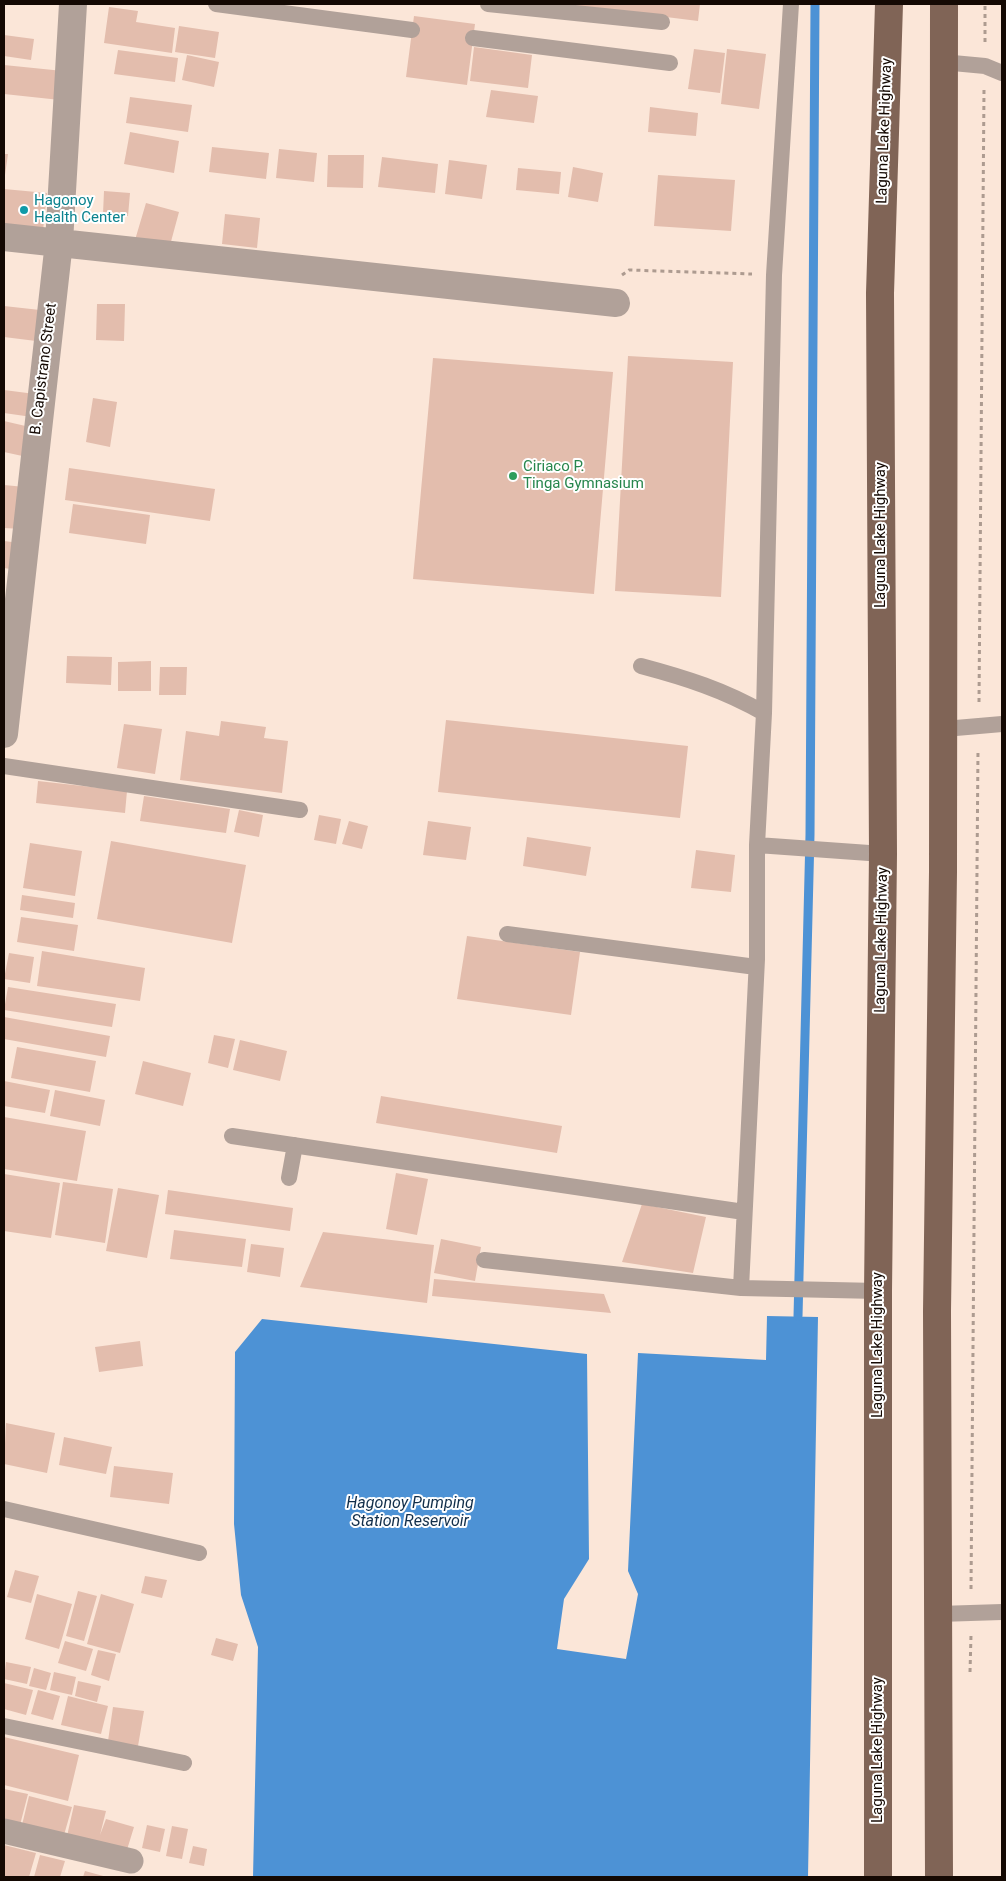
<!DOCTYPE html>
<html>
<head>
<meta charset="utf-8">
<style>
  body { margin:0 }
  #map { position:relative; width:1006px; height:1881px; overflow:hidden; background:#fbe6d8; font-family:Roboto,sans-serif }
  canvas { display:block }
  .frame { position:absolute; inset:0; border:5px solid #140903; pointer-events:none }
</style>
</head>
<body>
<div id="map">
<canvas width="1006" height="1881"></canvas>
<div class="frame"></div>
</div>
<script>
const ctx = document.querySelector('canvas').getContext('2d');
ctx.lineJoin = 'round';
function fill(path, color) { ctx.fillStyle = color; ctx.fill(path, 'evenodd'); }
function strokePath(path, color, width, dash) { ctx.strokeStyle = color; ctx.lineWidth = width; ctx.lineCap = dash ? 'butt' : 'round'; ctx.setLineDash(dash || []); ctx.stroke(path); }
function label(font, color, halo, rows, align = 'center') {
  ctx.font = font + ' Roboto,sans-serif'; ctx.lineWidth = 4; ctx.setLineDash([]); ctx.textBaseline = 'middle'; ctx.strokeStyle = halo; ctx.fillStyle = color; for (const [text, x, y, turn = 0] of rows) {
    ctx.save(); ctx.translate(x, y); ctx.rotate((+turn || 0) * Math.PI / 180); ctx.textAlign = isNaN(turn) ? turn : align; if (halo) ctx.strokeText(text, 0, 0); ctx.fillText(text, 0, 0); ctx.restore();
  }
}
fill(new Path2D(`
  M767,1316L818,1317L808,1877H253L258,1647L241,1595L234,1524L235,1352L262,1319L587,1354L589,1559L564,1599L557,1649L626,1659L638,1594L628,1571L638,1353L766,1360Z`), '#4d92d5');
strokePath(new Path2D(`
  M798,1316L810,835L815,4`), '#4d92d5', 9);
fill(new Path2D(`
  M562,4H700L698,21Z
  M109,7L138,11L136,22L175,28L172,53L104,43Z
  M414,16L475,24L467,85L406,77Z
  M179,26L219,32L215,58L175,52Z
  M4,35L34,39L31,60L4,56Z
  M474,47L532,55L528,88L470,81Z
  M694,49L725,53L720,93L688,89Z
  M727,49L766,54L759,109L721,104Z
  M118,50L178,58L175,82L114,74Z
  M187,55L219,62L214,87L182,80Z
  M4,65L63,71L60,100L4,94Z
  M491,90L538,96L534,123L486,117Z
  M130,97L192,105L188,132L126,123Z
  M650,107L698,113L696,136L648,132Z
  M130,132L179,141L174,173L124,164Z
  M212,147L269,153L266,179L209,172Z
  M279,149L317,153L314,182L276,178Z
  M4,154H8L5,175H4Z
  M328,155H364L363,188L327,187Z
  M382,157L438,164L435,193L378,187Z
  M449,160L487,165L482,199L445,194Z
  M573,167L603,173L598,202L568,197Z
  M518,168L561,172L559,194L516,190Z
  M658,175L735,180L731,231L654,226Z
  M4,189L47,193L43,231L4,227Z
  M104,191L130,193L128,216L103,214Z
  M146,203L179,212L169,249L135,240Z
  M225,214L260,218L257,248L222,244Z
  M97,304H125L124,341L96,340Z
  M4,306L40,310L36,341L4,337Z
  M628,356L733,362L721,597L615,591Z
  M433,358L613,372L594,594L413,579Z
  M4,390L35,394L32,417L4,413Z
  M93,398L117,402L110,447L86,442Z
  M4,421L34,428L27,457L4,452Z
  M69,468L215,489L210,521L65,500Z
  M4,485L25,487L22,529L4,528Z
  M73,504L150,515L146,544L69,533Z
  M4,541L20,543L17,570L4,568Z
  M67,656L112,657L111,685L66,683Z
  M151,661V691H118V662Z
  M160,667H187L186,695H159Z
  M446,720L688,746L680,818L438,792Z
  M221,721L266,727L264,738L288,741L282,793L180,780L186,731L219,736Z
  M124,724L162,729L155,774L117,768Z
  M38,781L127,791L125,813L36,803Z
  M144,796L230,809L226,833L140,821Z
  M239,810L263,815L259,837L234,832Z
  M319,815L341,819L336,844L314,840Z
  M349,821L368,826L362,849L342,844Z
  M428,821L471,827L466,860L423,855Z
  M527,837L591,847L586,876L523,866Z
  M111,841L246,865L232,943L97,919Z
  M30,843L82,851L75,896L23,888Z
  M696,850L735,855L731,892L691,888Z
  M22,895L75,903L73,918L20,910Z
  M21,917L78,925L74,951L17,942Z
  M467,936L580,952L571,1015L457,999Z
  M42,951L145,968L140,1001L37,986Z
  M9,953L34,957L30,983L4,979Z
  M8,987L116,1004L112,1027L4,1010Z
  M4,1017L110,1036L106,1057L4,1039Z
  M214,1035L235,1039L228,1068L208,1063Z
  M240,1040L287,1051L280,1081L233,1070Z
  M17,1047L96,1061L90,1092L11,1078Z
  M143,1061L191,1073L183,1106L135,1094Z
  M4,1081L50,1090L45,1113L4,1106Z
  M55,1090L105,1100L100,1126L50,1116Z
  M381,1096L562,1126L557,1153L376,1123Z
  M4,1117L86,1131L77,1181L4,1169Z
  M396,1173L428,1179L417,1235L386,1229Z
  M4,1174L60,1183L51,1238L4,1231Z
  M63,1182L113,1189L105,1243L55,1235Z
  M118,1188L159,1195L147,1258L106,1251Z
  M168,1190L293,1208L290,1231L165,1214Z
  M642,1204L706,1217L693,1273L622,1262Z
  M174,1230L246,1239L242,1267L170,1259Z
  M323,1232L434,1245L427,1303L300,1287Z
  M441,1239L481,1247L475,1281L434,1273Z
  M251,1244L284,1248L280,1277L247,1272Z
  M434,1279L604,1294L611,1313L432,1296Z
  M140,1341L143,1366L99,1372L95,1347Z
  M6,1423L55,1433L47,1473L4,1464Z
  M64,1437L112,1447L106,1474L59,1465Z
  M114,1466L173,1473L169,1504L110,1497Z
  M15,1570L39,1576L31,1603L7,1597Z
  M145,1576L167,1580L162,1598L141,1593Z
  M78,1591L97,1596L84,1641L66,1636Z
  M37,1594L72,1604L59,1649L25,1639Z
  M101,1594L134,1604L120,1653L87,1644Z
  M216,1638L238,1644L233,1661L211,1655Z
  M65,1641L93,1649L86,1671L58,1663Z
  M98,1650L116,1654L109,1681L91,1675Z
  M6,1662L31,1667L27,1684L4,1679Z
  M34,1668L51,1673L46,1690L29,1686Z
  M54,1672L76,1677L72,1695L50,1690Z
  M78,1681L101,1686L97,1702L75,1696Z
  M4,1683L33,1690L26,1715L4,1709Z
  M38,1690L60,1696L53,1720L31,1714Z
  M68,1696L108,1706L101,1734L61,1725Z
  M113,1707L144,1711L138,1746L108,1741Z
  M4,1737L79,1755L68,1801L4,1785Z
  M4,1789L28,1794L20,1825L4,1821Z
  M29,1796L72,1807L64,1835L22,1825Z
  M74,1805L106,1811L100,1835L106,1819L134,1827L126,1853L67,1836Z
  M147,1825L165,1829L160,1852L142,1848Z
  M172,1826L188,1829L182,1859L166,1856Z
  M4,1845L36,1853L29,1877H4Z
  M193,1846L207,1849L204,1866L189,1863Z
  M40,1855L65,1861L60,1877H34Z
  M85,1871L107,1877H83Z`), '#e3bdad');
strokePath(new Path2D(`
  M985,42V4
  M622,275L629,270L752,274
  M979,702L984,90
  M971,1589L978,750
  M970,1672L971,1635`), '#ad9b90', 3, [4, 4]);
strokePath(new Path2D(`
  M216,4L412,30
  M488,4L662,22
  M473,38L670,63
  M942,62L985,66L1002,73
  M641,666C686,678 724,690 764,713
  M944,729L1002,724
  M4,766L300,810
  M757,845L883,854
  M507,934L756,967
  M232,1136L744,1212
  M289,1178L295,1145
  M484,1260L741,1288L878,1291
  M741,1288L757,959V845L764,713L774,275L791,4
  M4,1509L199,1553
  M939,1614L1002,1612
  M4,1726L184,1763`), '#b1a199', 16);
strokePath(new Path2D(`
  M4,1831L131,1861`), '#b1a199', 25);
strokePath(new Path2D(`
  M4,237L616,303
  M4,734L59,242L73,4`), '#b1a199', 28);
strokePath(new Path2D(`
  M878,1877V1291L883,854L880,293L889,4
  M939,1877L937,1311L943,872L944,4`), '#806456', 28);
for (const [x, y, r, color] of [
  [24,210,5,"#0f9aa8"],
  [513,476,5,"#2e9e5b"]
]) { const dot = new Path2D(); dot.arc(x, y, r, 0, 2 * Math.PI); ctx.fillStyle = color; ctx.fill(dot); strokePath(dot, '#fff', 2); }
label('15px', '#140903', '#fff', [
  ["Laguna Lake Highway",885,131,-88],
  ["B. Capistrano Street",44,369,-83],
  ["Laguna Lake Highway",881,535,-90],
  ["Laguna Lake Highway",882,940,-89],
  ["Laguna Lake Highway",878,1345,-90],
  ["Laguna Lake Highway",878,1750,-90]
]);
label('15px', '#0d838f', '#fff', [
  ["Hagonoy",34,201],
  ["Health Center",34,218]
], 'left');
label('15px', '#27864d', '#fff', [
  ["Ciriaco P.",523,467],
  ["Tinga Gymnasium",523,484]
], 'left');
label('italic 16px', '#112e4a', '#fff', [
  ["Hagonoy Pumping",410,1504],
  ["Station Reservoir",410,1522]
]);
</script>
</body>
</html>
